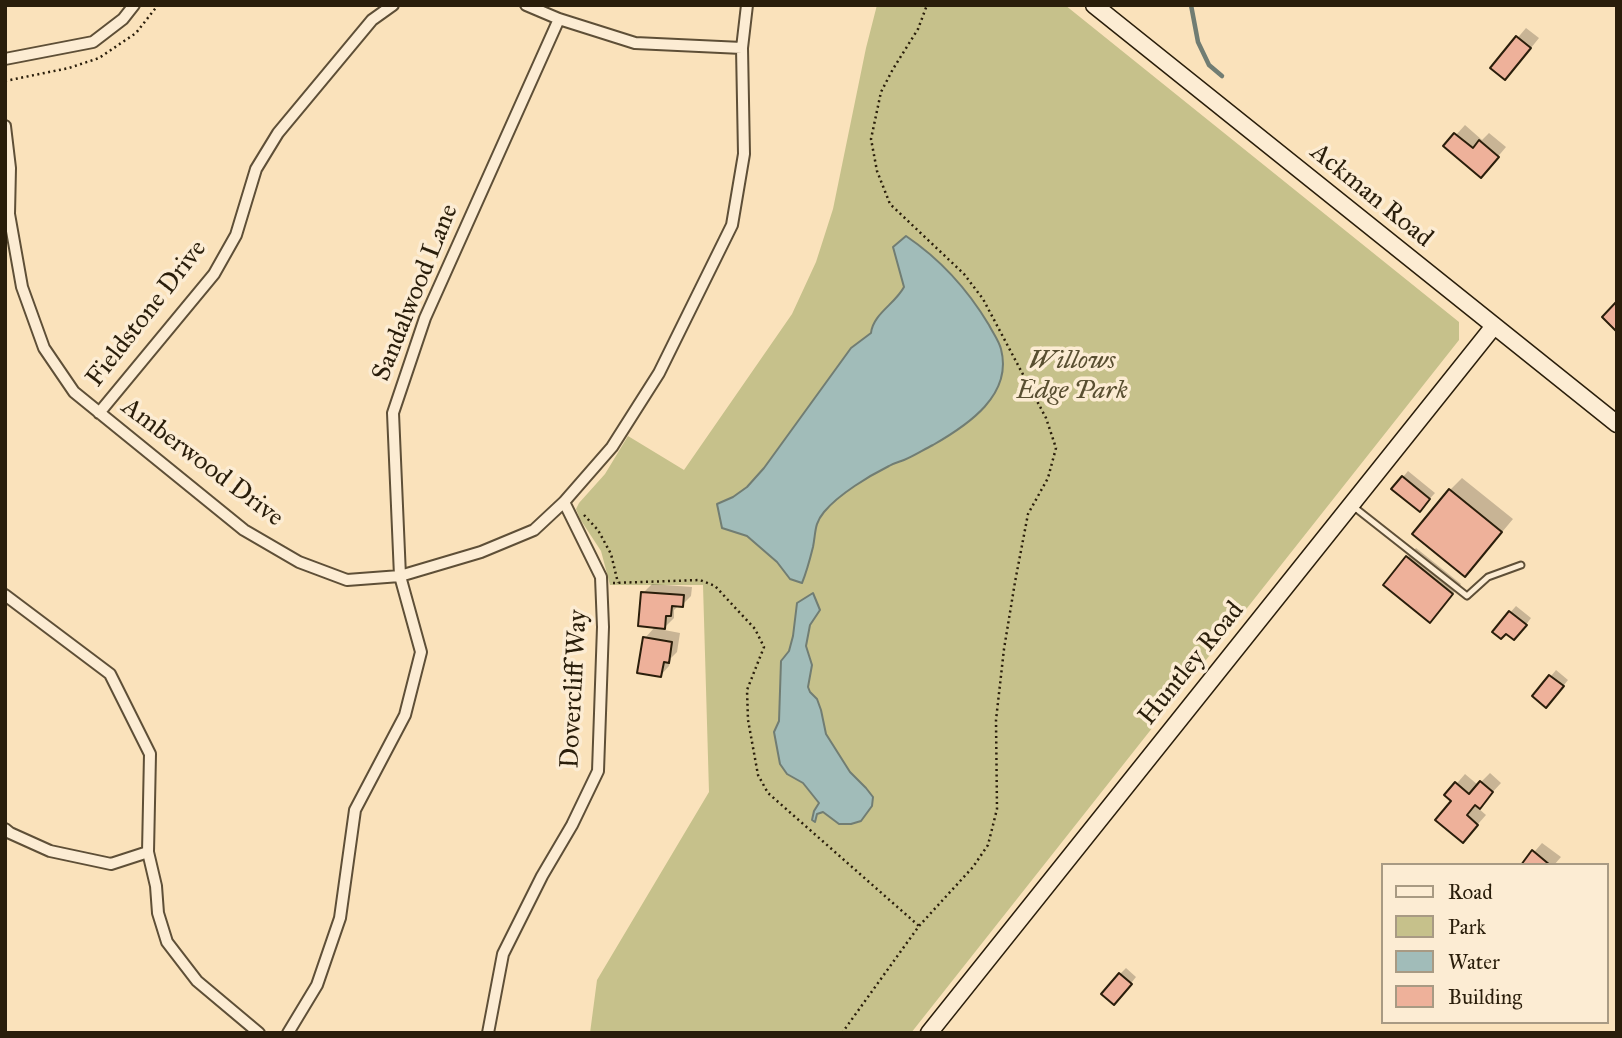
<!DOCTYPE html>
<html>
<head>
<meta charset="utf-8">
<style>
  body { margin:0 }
  #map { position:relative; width:1622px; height:1038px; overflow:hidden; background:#fae2bb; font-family:"IM FELL Great Primer",serif }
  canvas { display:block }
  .frame { position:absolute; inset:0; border:7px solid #2a1e0b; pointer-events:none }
  .legend { position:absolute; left:1381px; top:863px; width:228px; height:161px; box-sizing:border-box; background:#fcecd3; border:2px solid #a89a83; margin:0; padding:9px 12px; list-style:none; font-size:21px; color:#2a1e0b }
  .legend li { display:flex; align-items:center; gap:14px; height:35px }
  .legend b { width:35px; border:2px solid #a89a83 }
</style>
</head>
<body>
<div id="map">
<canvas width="1622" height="1038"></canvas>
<div class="frame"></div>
<ul class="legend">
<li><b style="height:9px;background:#fcecd3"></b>Road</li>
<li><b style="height:19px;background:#c6c18b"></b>Park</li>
<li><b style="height:19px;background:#a1bcb9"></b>Water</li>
<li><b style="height:19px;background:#eeb19a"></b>Building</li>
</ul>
</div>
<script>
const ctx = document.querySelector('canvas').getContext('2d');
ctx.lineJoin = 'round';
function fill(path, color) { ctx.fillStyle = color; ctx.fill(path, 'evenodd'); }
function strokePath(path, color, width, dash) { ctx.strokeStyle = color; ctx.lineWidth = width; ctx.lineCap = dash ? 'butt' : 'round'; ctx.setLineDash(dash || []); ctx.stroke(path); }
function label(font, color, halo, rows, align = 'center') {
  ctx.font = font + ' "IM FELL Great Primer",serif'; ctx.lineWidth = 7; ctx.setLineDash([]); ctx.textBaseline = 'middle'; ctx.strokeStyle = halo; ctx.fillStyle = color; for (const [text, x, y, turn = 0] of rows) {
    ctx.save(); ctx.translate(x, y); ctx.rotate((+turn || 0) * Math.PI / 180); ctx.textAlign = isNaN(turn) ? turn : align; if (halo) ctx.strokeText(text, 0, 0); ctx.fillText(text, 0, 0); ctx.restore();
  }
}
fill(new Path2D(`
  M877,5H1065L1459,322V340L911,1033H590L597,980L709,792L703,585H610L601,551L580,519L576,509L579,503L605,474L628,436L684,470L792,314L816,262L833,209L866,48Z`), '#c6c18b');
const water = new Path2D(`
  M906,236C940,259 968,290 989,325C993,333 999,341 1001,349C1013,395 968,425 933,445C923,450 914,456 904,460C899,462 894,463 889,466C869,476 839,494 824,512C814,524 816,532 813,547C810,559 807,571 802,583L790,579L777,562L747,536L722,528L717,504L733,497L747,487L764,468L851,348L871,333C873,314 895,304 904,287L893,247Z
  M813,593L820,610L810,625L806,646L812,665L808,687L810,692L817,699L821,710L826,734L850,772L866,788L873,797L872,806L861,821L851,824H839L823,812L817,814L815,822L812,820L814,811L819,803L803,783L787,774L780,764L774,732L779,721L781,661L789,651L793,636L797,603Z`);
fill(water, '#a1bcb9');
strokePath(water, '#717d73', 2);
fill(new Path2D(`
  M1526,28L1539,38L1514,69L1493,67Z
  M1465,125L1482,140L1489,133L1506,147L1490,166L1446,146Z
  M1408,471L1435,493L1425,504L1403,477Z
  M1462,478L1513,519L1477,562L1465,574L1450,490Z
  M1416,548L1461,584L1439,612L1385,585Z
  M652,584L692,587L691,596L682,605H679L674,610V618L665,627L643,593Z
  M1516,606L1531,618L1520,633L1494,631Z
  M654,628L680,633L677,652L671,658L669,666L661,675L645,638Z
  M1556,670L1568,680L1552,700L1535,696Z
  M1490,773L1501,783L1478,808L1486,815L1471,832L1454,800L1447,795L1465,774L1478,785Z
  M1542,843L1561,857L1554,865H1523Z
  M1126,968L1136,977L1120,997V974Z`), '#0003');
strokePath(new Path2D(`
  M1191,5L1198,42L1209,65L1222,76`), '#717d73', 4.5);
const building = new Path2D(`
  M1516,36L1531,48L1505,80L1490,68Z
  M1454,133L1473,148L1479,140L1499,157L1481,178L1443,146Z
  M1617,301V332L1602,317Z
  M1402,476L1430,499L1420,512L1391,489Z
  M1449,489L1502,532L1465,577L1412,534Z
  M1406,556L1453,594L1430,623L1383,585Z
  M641,592L684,595L683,607L672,606L671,616H666L665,629L638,626Z
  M1509,611L1527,625L1514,640L1506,634L1501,639L1492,632Z
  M643,637L672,642L669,663L664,662L661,677L637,673Z
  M1549,675L1564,686L1546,708L1532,696Z
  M1480,781L1493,792L1480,809L1475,805L1467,815L1478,825L1463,843L1435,820L1451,801L1444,795L1455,782L1469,794Z
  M1532,850L1550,865H1521Z
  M1119,973L1132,984L1114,1005L1101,994Z`);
fill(building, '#eeb19a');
strokePath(building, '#2a1e0b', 2);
const lane = new Path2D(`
  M1354,507L1467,596L1488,577L1521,565`);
const street = new Path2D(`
  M526,5L559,19L635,43L742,48
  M5,59L93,42L123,19L134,5
  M5,126L10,168L9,214L22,287L44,348L74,392L244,530L299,562L347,580L400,576L481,552L534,530L564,502L612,447L659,373L732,225L744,154L742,48L747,5
  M99,413L214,274L236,235L256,169L278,133L372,20L393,5
  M5,595L110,674L150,754L148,852L156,886L158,913L167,942L197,981L259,1033
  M5,829L10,833L50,851L111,864L148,852
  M288,1033L317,985L340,918L355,810L405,715L421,652L400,576L393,413L425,318L559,19
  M488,1033L503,954L542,876L572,825L598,771L603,627L601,577L564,502`);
const secondary = new Path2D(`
  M1094,5L1617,424
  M929,1033L1494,326`);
strokePath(lane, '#5e4f37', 9);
strokePath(street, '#5e4f37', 14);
strokePath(secondary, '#2a1e0b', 19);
strokePath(new Path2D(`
  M5,81L69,68L99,58L136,33L158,5
  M584,515L598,530L611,554L618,583
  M613,583L700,580L715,586L755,629L764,647L747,690L748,720L758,775L768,793L919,926
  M842,1033L919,926L973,867L988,845L997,809L996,720L1004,649L1015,582L1028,514L1048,478L1056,448L1046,418L983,299L964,274L890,204L877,171L871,139L881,92L893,69L918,29L927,5`), '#2a1e0b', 2.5, [2, 3.5]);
strokePath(lane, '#fcecd3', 5);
strokePath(street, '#fcecd3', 10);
strokePath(secondary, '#fcecd3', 16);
label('26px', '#2a1e0b', '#fcecd3', [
  ["Ackman Road",1371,196,39],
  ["Sandalwood Lane",416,293,-68],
  ["Fieldstone Drive",147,314,-52],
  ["Amberwood Drive",202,463,37],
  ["Huntley Road",1192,664,-51],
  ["Dovercliff Way",575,689,-87]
]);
label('italic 26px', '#594f31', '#fcecd3', [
  ["Willows",1072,362],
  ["Edge Park",1072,392]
]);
</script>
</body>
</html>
